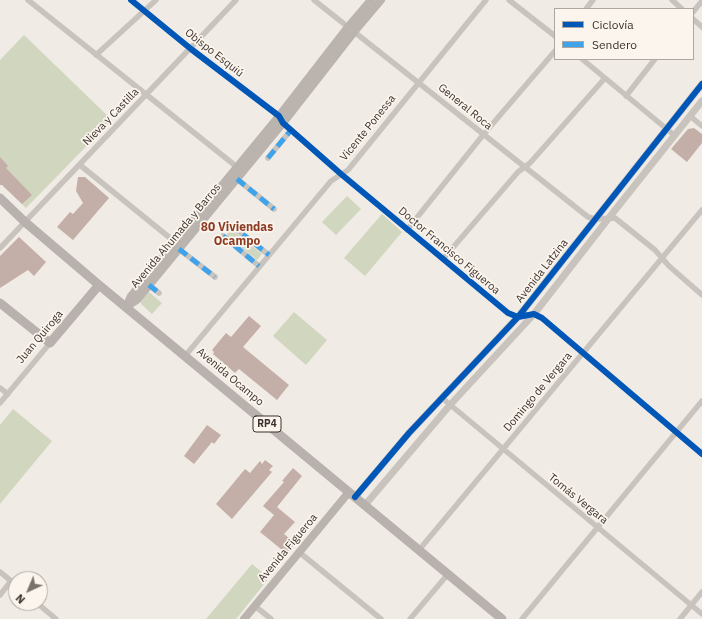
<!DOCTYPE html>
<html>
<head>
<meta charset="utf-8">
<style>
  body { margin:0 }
  #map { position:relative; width:702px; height:619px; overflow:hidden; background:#f0ebe5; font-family:"IBM Plex Sans",sans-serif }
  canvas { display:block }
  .legend { position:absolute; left:554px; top:8px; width:140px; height:52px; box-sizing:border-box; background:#fbf5ee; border:1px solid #aea6a0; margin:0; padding:5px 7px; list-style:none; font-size:12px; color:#3b302b }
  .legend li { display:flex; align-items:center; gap:8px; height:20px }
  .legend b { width:20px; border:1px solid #aea6a0 }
  .north { position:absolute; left:8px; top:571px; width:40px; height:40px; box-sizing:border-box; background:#fbf5ee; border:1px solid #aea6a0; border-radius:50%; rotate:224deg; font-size:11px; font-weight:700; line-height:16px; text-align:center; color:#3b302b }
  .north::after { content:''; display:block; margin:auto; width:14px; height:18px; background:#7a716c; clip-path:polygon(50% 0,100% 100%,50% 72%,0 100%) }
</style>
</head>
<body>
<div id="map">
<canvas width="702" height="619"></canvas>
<ul class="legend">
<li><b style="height:5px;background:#0057b8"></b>Ciclovía</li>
<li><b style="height:5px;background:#3fa3eb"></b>Sendero</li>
</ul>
<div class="north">N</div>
</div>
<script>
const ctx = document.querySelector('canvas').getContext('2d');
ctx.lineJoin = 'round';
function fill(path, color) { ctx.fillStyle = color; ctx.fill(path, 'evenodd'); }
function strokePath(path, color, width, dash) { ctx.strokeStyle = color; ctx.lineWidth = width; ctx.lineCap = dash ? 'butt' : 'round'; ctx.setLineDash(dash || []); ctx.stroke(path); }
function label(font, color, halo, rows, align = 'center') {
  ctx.font = font + ' "IBM Plex Sans",sans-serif'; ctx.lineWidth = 3.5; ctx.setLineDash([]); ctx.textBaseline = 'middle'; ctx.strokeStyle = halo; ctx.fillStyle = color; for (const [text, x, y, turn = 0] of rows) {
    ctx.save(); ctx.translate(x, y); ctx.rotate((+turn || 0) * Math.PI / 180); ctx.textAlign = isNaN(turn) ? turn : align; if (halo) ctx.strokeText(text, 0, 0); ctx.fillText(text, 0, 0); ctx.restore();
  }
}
fill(new Path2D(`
  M24,35L112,120L26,208L0,183V60Z
  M347,196L361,209L336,235L322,222Z
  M382,214L402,232L365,276L344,258Z
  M231,229L262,254L257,260L226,235Z
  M149,292L162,303L152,314L141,304V301Z
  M294,312L327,340L306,365L273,336Z
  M13,409L52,441L0,504V425Z
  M252,564L269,578L236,619H206Z`), '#d1d6bf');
fill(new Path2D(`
  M694,128L702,134V143L687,162L671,149L688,129Z
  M0,157L8,166L6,168L32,195L22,204L2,185H0Z
  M78,177H85L109,198L73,240L57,227L70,212L73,214L83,203L76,191Z
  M19,237L46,262L34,276L28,270L0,288V256Z
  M249,316L261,326L243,347L289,385L277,400L239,369L235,373L213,354L214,352L212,350L226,333L231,337Z
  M207,425L221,435L214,444L212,442L194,464L184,456Z
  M265,460L273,466L269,470L272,472L232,519L216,504L245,469L250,473L260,461L262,464Z
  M293,468L302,476L277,507L295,522L284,534L295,543L287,554L260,532L274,515L263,506L284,482L282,481Z`), '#c3afa7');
strokePath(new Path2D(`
  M28,0L237,167V179L274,209
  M131,0L191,49L279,116L283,123L341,174L508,313L518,317L534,314L542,318L702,454
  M314,0L588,217L595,219L615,218L655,250L669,266L702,295
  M509,0L555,36
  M672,0L682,9
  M586,9L593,0
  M693,12L702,1
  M693,19L702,27
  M96,55L156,0
  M582,59L674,135
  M626,96L655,59
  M690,116L702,126
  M268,158L291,130
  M80,165L175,242L179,249L215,277
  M231,225L269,255
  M407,230L483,135L555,51
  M223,236L259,266
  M0,248L236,0
  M443,259L518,172L530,163L605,78
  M149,285L159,293
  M185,356L331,181L348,170L486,0
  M0,388L8,394
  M442,398L702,614
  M0,403L50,343
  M419,550L702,210
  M299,552L381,619
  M0,572L16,585
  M0,595L11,581
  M37,603L56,619
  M255,606L271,619
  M410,619L448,574
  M522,619L702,401
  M680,619L702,592`), '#c9c3be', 5.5);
strokePath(new Path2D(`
  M355,497L409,433L518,317L702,84
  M365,505L450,405L534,314L608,219L702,101`), '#c9c3be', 7);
strokePath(new Path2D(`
  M126,307L137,300L179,249L283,123L354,32L381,0
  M126,307L131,296L279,116L348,27L371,0
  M244,619L349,492`), '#bab3ae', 8);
strokePath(new Path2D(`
  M0,198L25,222L99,285L502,619
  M0,303L50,343L99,285`), '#b8b1ad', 9);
strokePath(new Path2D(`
  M268,158L291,130
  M237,179L274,209
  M231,225L269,255
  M223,236L259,266
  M179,249L215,277
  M149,285L159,293`), '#3fa3eb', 5, [10, 5]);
strokePath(new Path2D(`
  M131,0L191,49L279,116L283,123L341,174L508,313L518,317L534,314L542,318L702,454
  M355,497L409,433L518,317L702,84`), '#0057b8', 6);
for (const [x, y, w] of [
  [267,424,28]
]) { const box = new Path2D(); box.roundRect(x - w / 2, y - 8, w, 16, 3); ctx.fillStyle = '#fbf5ee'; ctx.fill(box); strokePath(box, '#3b302b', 1); }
label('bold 10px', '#3b302b', null, [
  ["RP4",267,424]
]);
label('11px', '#3b302b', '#fbf5ee', [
  ["Obispo Esquiú",214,53,38],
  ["General Roca",465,107,39],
  ["Nieva y Castilla",111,117,-46],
  ["Vicente Ponessa",368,128,-51],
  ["Avenida Ahumada y Barros",176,236,-50],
  ["Doctor Francisco Figueroa",449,251,40],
  ["Avenida Latzina",542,271,-52],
  ["Juan Quiroga",40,337,-50],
  ["Avenida Ocampo",230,377,40],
  ["Domingo de Vergara",538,392,-50],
  ["Tomás Vergara",578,499,39],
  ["Avenida Figueroa",288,548,-50]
]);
label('bold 12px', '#8c3b22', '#fbf5ee', [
  ["80 Viviendas",237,228],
  ["Ocampo",237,242]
]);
</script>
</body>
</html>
